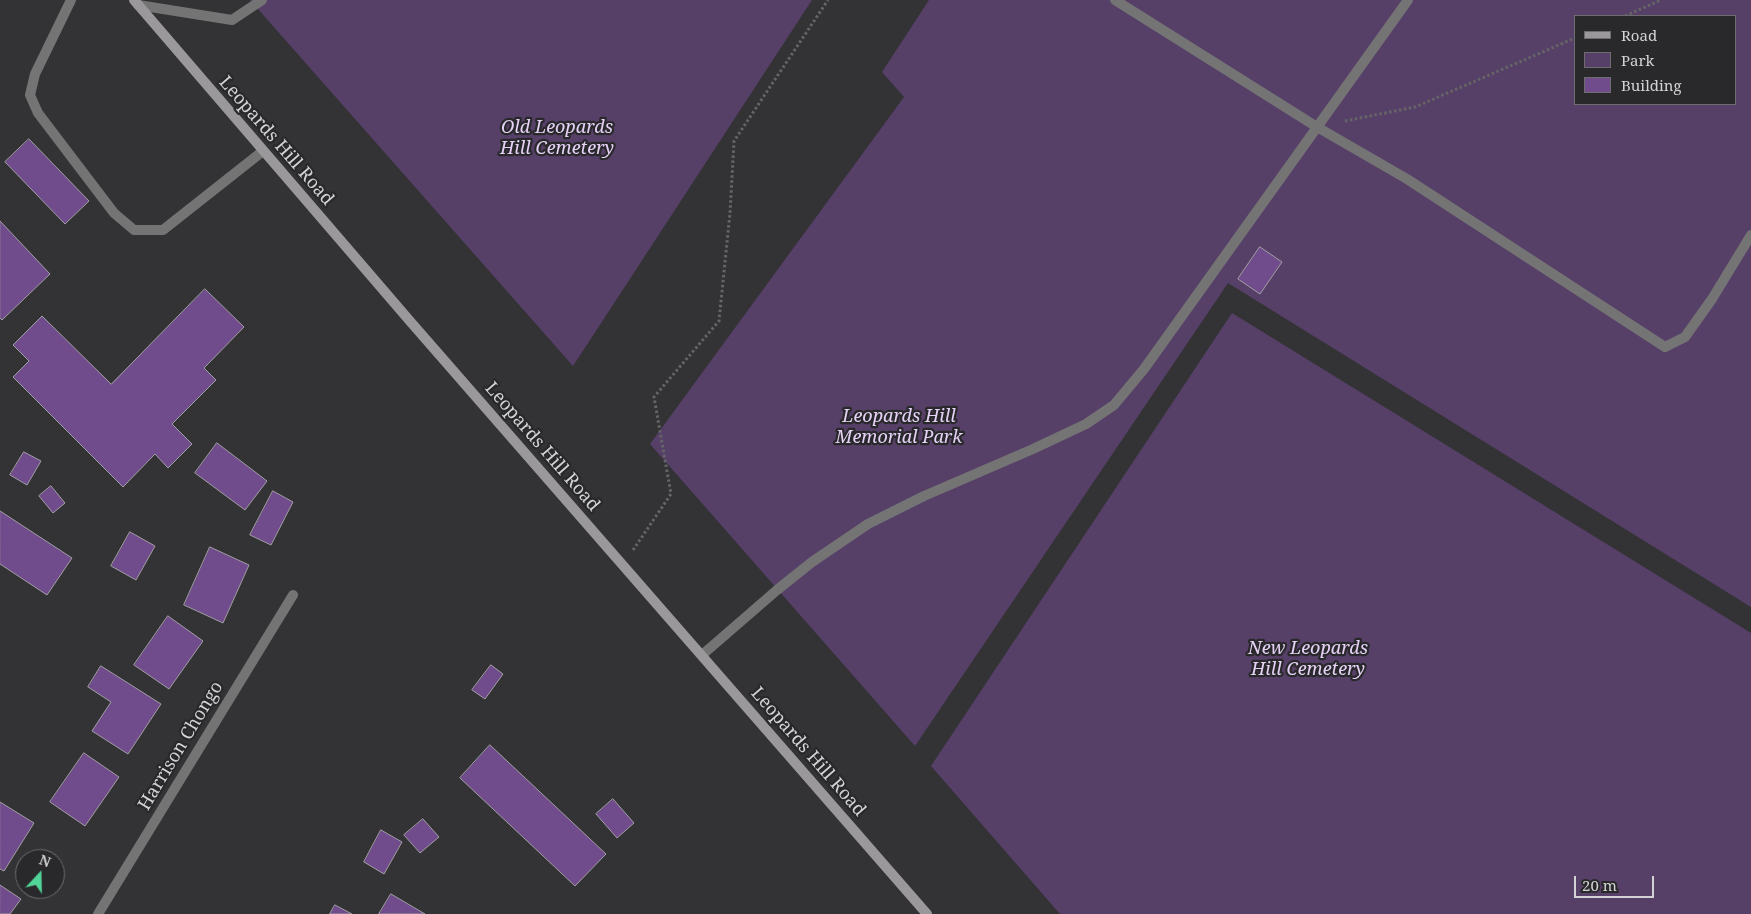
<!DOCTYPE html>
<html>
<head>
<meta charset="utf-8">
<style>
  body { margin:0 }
  #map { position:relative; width:1751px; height:914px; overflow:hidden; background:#333235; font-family:"Noto Serif",serif }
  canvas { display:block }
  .legend { position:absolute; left:1574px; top:15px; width:162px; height:90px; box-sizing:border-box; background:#29282b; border:1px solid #6d6c6f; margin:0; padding:6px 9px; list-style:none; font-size:15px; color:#d3d2d4 }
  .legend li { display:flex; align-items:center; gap:10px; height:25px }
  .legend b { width:25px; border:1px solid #6d6c6f }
  .north { position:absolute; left:15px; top:849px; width:50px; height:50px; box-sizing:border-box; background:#29282b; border:1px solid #6d6c6f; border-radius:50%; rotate:21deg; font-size:14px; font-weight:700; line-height:20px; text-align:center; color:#d3d2d4 }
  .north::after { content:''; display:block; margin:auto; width:18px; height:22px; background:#52d397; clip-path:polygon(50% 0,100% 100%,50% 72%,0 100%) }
  .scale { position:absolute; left:1574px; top:876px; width:80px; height:22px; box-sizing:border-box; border:2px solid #d3d2d4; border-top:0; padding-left:6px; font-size:15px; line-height:18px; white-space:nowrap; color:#d3d2d4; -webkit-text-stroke:4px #29282b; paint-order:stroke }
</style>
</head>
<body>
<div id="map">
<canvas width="1751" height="914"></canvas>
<ul class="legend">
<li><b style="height:6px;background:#9a989b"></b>Road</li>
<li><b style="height:14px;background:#574068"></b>Park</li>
<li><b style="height:14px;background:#714c8c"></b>Building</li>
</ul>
<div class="north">N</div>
<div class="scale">20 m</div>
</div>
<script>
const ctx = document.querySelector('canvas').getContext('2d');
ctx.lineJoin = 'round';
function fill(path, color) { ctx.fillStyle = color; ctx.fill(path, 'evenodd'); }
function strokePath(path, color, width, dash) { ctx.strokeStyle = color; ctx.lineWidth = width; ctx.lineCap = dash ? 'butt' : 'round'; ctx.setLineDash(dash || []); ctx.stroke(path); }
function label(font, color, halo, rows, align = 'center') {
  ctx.font = font + ' "Noto Serif",serif'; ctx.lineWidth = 4.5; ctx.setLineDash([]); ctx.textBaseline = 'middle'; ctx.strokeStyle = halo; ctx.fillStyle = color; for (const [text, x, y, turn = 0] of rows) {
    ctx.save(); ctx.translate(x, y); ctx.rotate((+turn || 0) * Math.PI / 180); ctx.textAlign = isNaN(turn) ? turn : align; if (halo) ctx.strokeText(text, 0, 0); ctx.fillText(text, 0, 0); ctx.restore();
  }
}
fill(new Path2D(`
  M250,0H812L573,366Z
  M929,0H1751V607L1228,283L915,746L650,444L904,97L882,72ZM1575,16H1735V104H1575Z
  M1232,313L1751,633V914H1060L931,766Z`), '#574068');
const building = new Path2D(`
  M29,139L89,201L65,224L5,162Z
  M0,221L50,274L2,320L0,318Z
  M1260,247L1282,262L1260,294L1238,279Z
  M205,289L244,327L204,368L216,380L172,424L192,444L168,468L155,454L123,487L13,377L29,361L13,345L42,316L111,384Z
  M217,443L267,481L245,510L195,473Z
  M24,452L41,461L27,485L10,475Z
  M51,486L65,503L53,513L39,496Z
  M273,491L293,502L271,545L250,535Z
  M0,511L72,558L47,595L0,564Z
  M130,532L155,546L136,580L111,566Z
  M210,547L249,565L223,623L184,605Z
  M168,616L203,641L169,689L134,665Z
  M491,665L503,674L485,699L472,690Z
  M101,666L161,704L128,754L92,731L111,702L88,687Z
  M490,745L606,854L575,886L460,778Z
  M84,753L119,777L85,826L50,802Z
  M613,799L634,823L617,838L596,814Z
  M0,802L34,823L4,871L0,869Z
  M423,819L439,837L420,853L404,835Z
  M381,830L402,842L384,874L364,862Z
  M0,885L21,899L10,914H0Z
  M391,894L425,914H379Z
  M335,905L352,914H330Z`);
fill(building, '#714c8c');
strokePath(building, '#a19fa3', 1);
strokePath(new Path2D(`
  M1625,16L1661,0
  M1345,121L1415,107L1575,38
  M633,550L671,494L654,397L719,321L730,213L734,141L828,0`), '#656466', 3, [2.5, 2.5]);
strokePath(new Path2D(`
  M71,0L35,74L30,95L38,113L114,213L134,230H163L263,151
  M1115,0L1317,127L1407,179L1665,347L1685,337L1712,299L1751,235
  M138,5L232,20L262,0
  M702,655L777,590L812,562L868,524L924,496L1033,449L1086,424L1114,405L1144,369L1408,0`), '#757475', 10);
strokePath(new Path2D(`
  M98,914L293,595`), '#757475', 10);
strokePath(new Path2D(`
  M134,0L409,320L927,914`), '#9a989b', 10);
label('italic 18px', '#e6d2f7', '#29282b', [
  ["Old Leopards",557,128],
  ["Hill Cemetery",557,149],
  ["Leopards Hill",899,417],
  ["Memorial Park",899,438],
  ["New Leopards",1308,649],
  ["Hill Cemetery",1308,670]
]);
label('18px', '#d3d2d4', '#29282b', [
  ["Leopards Hill Road",276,141,49],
  ["Leopards Hill Road",542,447,49],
  ["Harrison Chongo",181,746,-59],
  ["Leopards Hill Road",808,752,49]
]);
</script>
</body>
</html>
